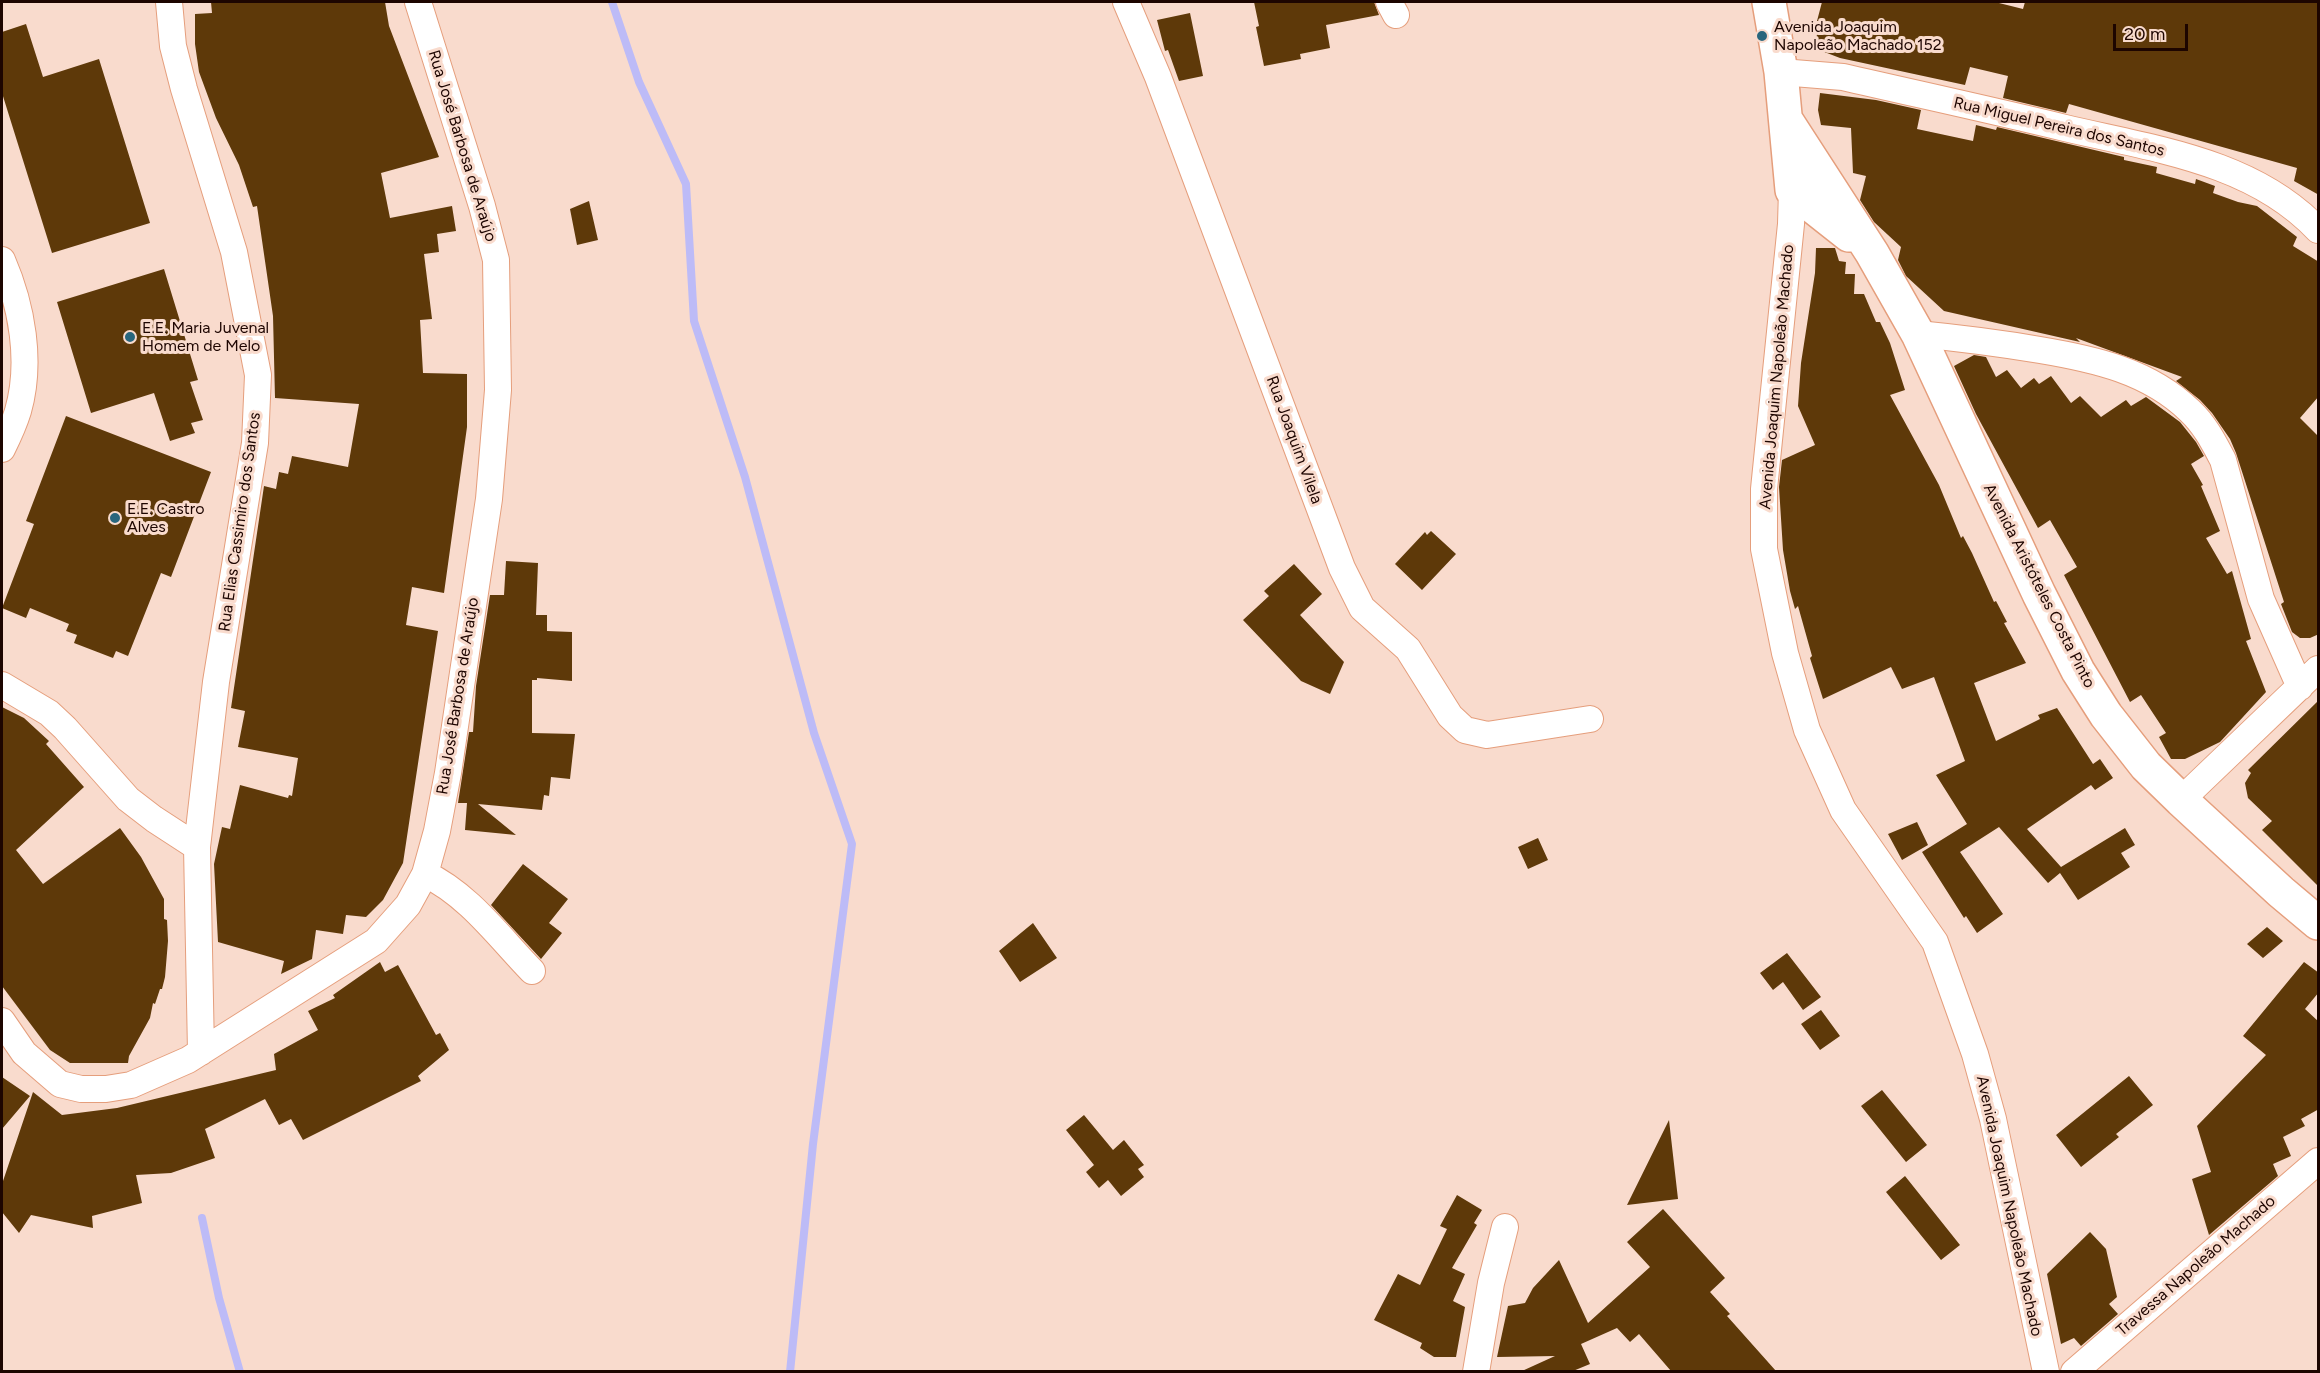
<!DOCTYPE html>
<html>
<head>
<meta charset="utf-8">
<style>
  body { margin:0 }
  #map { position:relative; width:2320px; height:1373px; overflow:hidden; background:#f9dbcd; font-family:Figtree,sans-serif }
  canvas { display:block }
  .frame { position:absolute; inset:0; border:3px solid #1d0500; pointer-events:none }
  .scale { position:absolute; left:2113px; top:24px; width:75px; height:27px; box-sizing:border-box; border:3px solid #1d0500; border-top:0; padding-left:8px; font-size:18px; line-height:21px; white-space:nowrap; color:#1d0500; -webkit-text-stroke:4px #f9dbcd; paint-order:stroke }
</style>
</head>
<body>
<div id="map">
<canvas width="2320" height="1373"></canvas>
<div class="frame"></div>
<div class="scale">20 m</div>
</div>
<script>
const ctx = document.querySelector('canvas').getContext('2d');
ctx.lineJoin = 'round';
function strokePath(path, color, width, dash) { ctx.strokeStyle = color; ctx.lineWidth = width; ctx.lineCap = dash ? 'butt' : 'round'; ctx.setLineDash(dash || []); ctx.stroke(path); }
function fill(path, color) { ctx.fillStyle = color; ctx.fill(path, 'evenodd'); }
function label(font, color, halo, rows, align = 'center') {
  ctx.font = font + ' Figtree,sans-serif'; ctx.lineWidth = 6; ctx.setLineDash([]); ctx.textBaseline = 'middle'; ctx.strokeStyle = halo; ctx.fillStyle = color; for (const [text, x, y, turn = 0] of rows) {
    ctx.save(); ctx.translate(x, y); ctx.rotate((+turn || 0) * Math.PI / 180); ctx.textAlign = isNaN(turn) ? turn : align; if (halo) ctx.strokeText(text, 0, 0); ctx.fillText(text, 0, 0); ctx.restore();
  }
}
strokePath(new Path2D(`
  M612,2L639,82L686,184L694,321L745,477L814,733L852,844L813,1144L790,1372
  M202,1218L219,1298L240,1372`), '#bdbbf7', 8);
fill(new Path2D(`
  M211,2H385L389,26L439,157L381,173L390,218L452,206L456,231L437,234L439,252L424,254L432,319L420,320L423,373L467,374V427L444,593L412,587L406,625L438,631L403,863L383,900L366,917L346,915L343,934L316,930L312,959L281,974L284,961L218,942L214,864L222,827L230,829L240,785L288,798L289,795L292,796L298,758L238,747L245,711L231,708L264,486L276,489L279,472L288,474L292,456L348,467L359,404L275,398L273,316L257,206L253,207L239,165L216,118L199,72L195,44V14L212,13Z
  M1254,2H1374L1379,15L1326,25L1330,48L1300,54L1301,59L1264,66L1256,27L1259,26Z
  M1822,2H1995L2023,9L2025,2H2319V195L2294,181L2297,168L2069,104L2066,113L2003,98L2008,76L1970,67L1965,85L1840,58L1814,48L1820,21H1817Z
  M1190,13L1203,76L1179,81L1168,50L1165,51L1157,20Z
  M26,24L43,77L99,59L150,223L52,253L2,93V32Z
  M1820,93L1876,100L1921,110L1917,129L1973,141L1976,125L1996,130L1997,127L2124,157V160L2157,167L2156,173L2195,184L2196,179L2215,186L2213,193L2238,202L2257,206L2297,237L2293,246L2319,262V396L2300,418L2319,437V634L2310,638H2300L2292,632L2281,604L2284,602L2236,453L2230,439L2212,413L2200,400L2176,381L2182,377L2076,338L2080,342L1944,311L1906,276L1898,260L1901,247L1874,222L1860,200L1866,176L1853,173L1851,128L1821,125L1818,110Z
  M589,201L598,240L577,245L570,209Z
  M1816,248H1835L1839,261L1846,262L1845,274H1855L1854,294H1864L1876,322H1880L1890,343L1905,390L1890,395L1939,485L1961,538L1963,536L1972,553L1994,602L1996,601L2007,622L2004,623L2026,663L1974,683L1996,741L2040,719L2038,715L2057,708L2093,764L2100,759L2113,778L2095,790L2091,785L2027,829L2061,867L2125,828L2135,845L2121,853L2130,867L2078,900L2060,873L2048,883L1999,827L1960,852L2003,914L1977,933L1966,916L1964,918L1922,852L1967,824L1936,775L1965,761L1934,677L1902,689L1891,667L1823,699L1810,658L1812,656L1798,606L1795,609L1790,591L1783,550L1779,487L1782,460L1815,445L1798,406L1801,363L1815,273Z
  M164,269L198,380L190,382L203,420L191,423L195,433L170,441L154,393L91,413L57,302Z
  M1974,355L1986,357L1996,377L2007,370L2021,388L2034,378L2039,384L2051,376L2071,403L2080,396L2101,417L2126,400L2131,406L2146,397L2180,422L2196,442L2204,456L2191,464L2203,485L2201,486L2220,531L2206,538L2227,574L2232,571L2251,639L2246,641L2266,692L2220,742L2185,759H2171L2159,737L2166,733L2141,695L2130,702L2064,575L2077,567L2050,520L2038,528L1976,414L1954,366Z
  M66,416L211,472L171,577L161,573L128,656L116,651L113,658L74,643L77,635L66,631L69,624L30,608L26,618L2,608L34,524L26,521Z
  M1431,531L1456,554L1422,590L1395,564L1425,532L1427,535Z
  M506,561L538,563L536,615H547V631L572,632V681L537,678V680H532V733L575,734L570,779L551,777L549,796L544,795L542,810L478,804L516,835L465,830L467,803H458L469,732H473L476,686L490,595H504Z
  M1294,564L1322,594L1300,615L1344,662L1330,694L1301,681L1243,620L1269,596L1264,591Z
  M2319,700V887L2262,830L2272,821L2248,798L2245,783L2251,773L2248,770Z
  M2,707L24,718L49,741L46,744L84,787L16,850L43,884L120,828L141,857L164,899V919L167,920L168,941L165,977L162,989H160L155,1004L153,1003L150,1018L129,1056L128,1063H70L50,1050L2,986Z
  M1917,822L1928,845L1902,860L1888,834Z
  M1538,838L1548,860L1528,869L1518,847Z
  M523,864L568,899L549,923L562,933L541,959L491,905Z
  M1033,923L1057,958L1020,982L999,951Z
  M2267,927L2283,941L2263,958L2247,944Z
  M1787,953L1821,997L1803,1010L1783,982L1773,990L1760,973Z
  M380,962L385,972L398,965L436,1035L440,1033L449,1050L418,1076L421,1081L303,1140L291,1119L279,1125L265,1099L205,1129L215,1158L171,1173L136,1175L142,1203L92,1216L93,1228L31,1215L19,1233L2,1212V1184L33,1092L62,1115L117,1108L276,1070L274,1054L318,1030L308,1011L335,998L333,995Z
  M2304,962L2319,973V992L2305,1009L2319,1022V1109L2301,1119L2305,1126L2283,1137L2291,1156L2273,1164L2278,1176L2209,1235L2192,1179L2211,1172L2197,1126L2266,1055L2243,1036Z
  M1821,1010L1840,1036L1820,1050L1801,1024Z
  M2129,1076L2153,1105L2116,1134L2119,1137L2081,1167L2056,1135Z
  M2,1077L30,1096L2,1129Z
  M1882,1090L1927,1145L1906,1162L1861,1106Z
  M1084,1115L1113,1150L1124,1140L1144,1165L1138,1169L1144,1177L1121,1196L1108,1180L1099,1188L1086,1172L1094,1165L1066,1130Z
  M1669,1120L1678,1199L1627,1205Z
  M1905,1176L1960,1245L1941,1260L1886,1192Z
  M1457,1195L1482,1210L1474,1223L1477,1225L1452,1268L1465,1274L1453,1301L1465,1307L1456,1357H1434L1420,1348L1422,1343L1374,1320L1398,1274L1420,1285L1447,1229L1440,1226Z
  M1663,1209L1725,1278L1710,1292L1730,1314L1727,1316L1776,1371H1671L1639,1334L1630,1342L1617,1328L1581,1344L1590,1364L1573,1371H1522L1555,1356L1497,1357L1508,1306L1525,1303L1533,1288L1559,1260L1588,1323L1650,1267L1627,1242Z
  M2090,1232L2106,1249L2117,1297L2109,1304L2118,1314L2081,1346L2074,1338L2061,1344L2047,1274Z`), '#5e3909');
const street = new Path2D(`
  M169,2L173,46L184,89L234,252L258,375L255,443L216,682L197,847L201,1052
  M1126,2L1158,77L1342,568L1362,608L1408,649L1450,716L1465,730L1487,735L1590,719
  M1389,2L1396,15
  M1781,72L1843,77C1917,94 1991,110 2065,128C2154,149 2253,161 2318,230
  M1792,190L1791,224L1764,489V549L1785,653L1807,730L1843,810L1935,942L1975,1054L1993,1119L2046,1372
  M2,260C22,306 32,362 18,411C14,424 8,437 2,449
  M1918,334C1959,338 1999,343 2040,350C2094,359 2149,371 2190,411C2205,425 2214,443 2223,460L2261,599L2300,687
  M2,685L49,713L65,728L128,799L154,819L197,847
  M2181,800L2318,669
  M425,874C468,894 499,937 532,971
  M2,1021L24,1053L60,1084L81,1089H106L131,1085L188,1060L376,941L408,905L425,874L437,831L448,773L489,499L498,390L496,260L482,206L418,2
  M1476,1372L1491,1283L1505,1227
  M2074,1372L2318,1161`);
const secondary = new Path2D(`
  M1769,2L1781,72L1792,190L1849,235
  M1786,120L1872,253L1918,334L2039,594L2078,671L2106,715L2146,766L2181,800L2281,892L2318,923`);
strokePath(street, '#e59e7c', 28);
strokePath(secondary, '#e59e7c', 36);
strokePath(street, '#fff', 26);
strokePath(secondary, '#fff', 33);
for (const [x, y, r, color] of [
  [1762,36,6,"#29667d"],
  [130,337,6,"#29667d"],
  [115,518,6,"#29667d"]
]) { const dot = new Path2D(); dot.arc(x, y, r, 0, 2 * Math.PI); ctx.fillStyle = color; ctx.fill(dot); strokePath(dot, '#f9dbcd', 2); }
label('16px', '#1d0500', '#f9dbcd', [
  ["Avenida Joaquim",1774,27],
  ["Napoleão Machado 152",1774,45],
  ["E.E. Maria Juvenal",142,328],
  ["Homem de Melo",142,346],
  ["E.E. Castro",127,509],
  ["Alves",127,527]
], 'left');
label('16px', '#1d0500', '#f9dbcd', [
  ["Rua Miguel Pereira dos Santos",2059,127,13],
  ["Rua José Barbosa de Araújo",462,146,73],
  ["Avenida Joaquim Napoleão Machado",1777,377,-85],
  ["Rua Joaquim Vilela",1294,440,70],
  ["Rua Elias Cassimiro dos Santos",240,522,-82],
  ["Avenida Aristóteles Costa Pinto",2039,586,63],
  ["Rua José Barbosa de Araújo",458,696,-81],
  ["Avenida Joaquim Napoleão Machado",2009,1206,78],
  ["Travessa Napoleão Machado",2196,1266,-41]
]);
</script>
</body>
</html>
